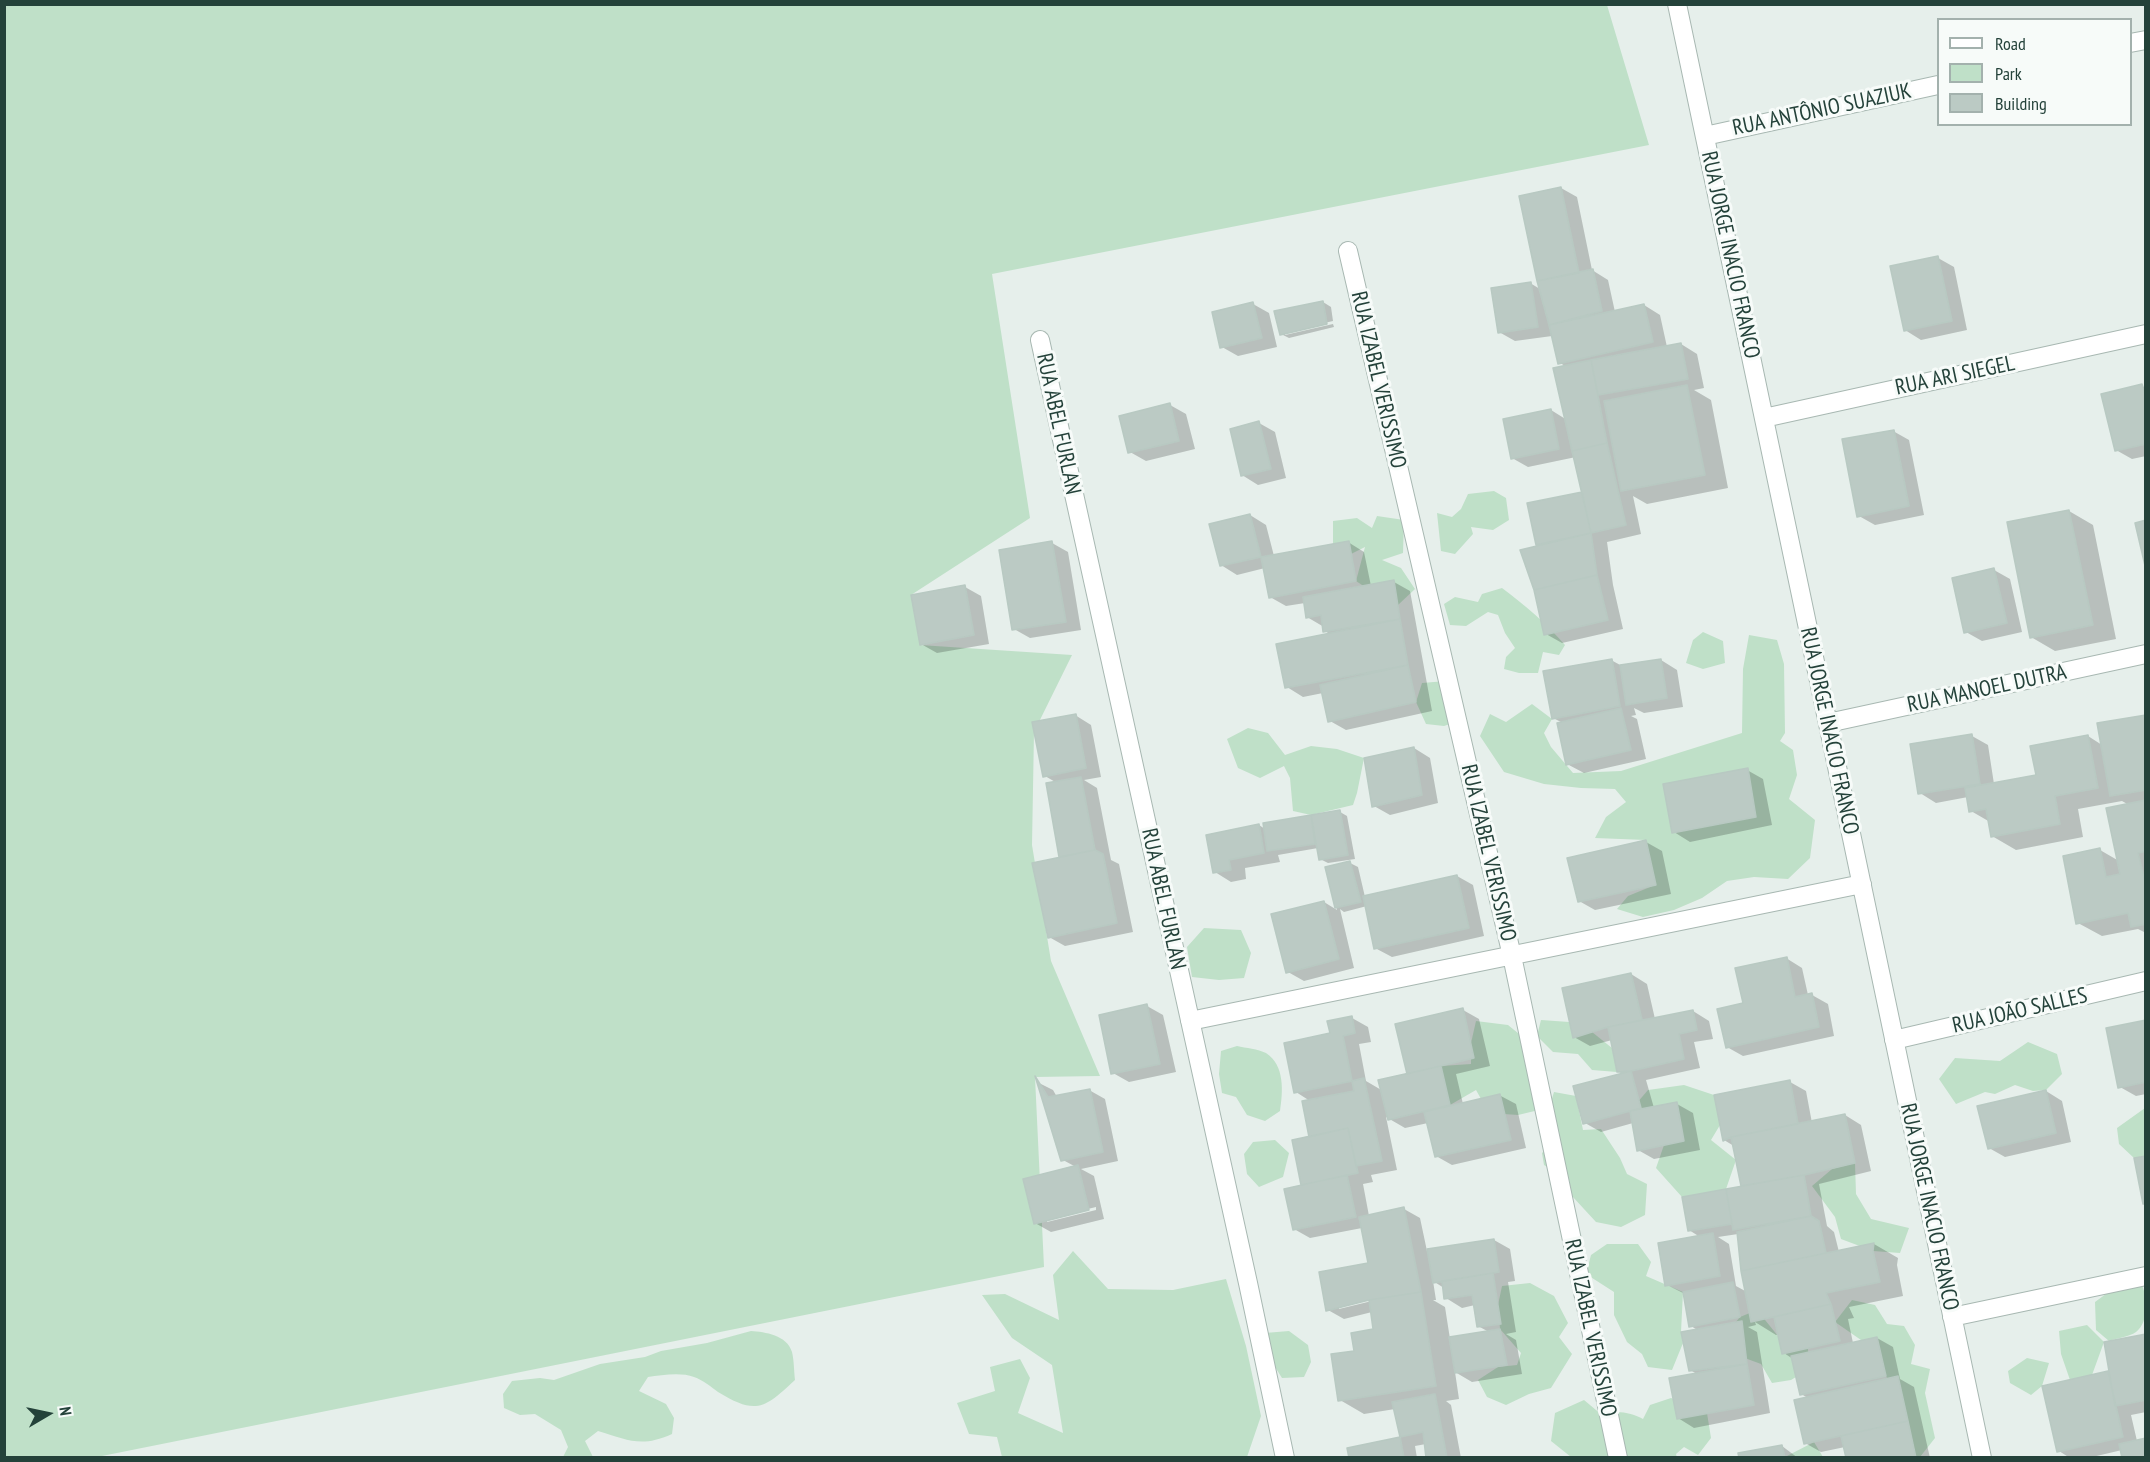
<!DOCTYPE html>
<html>
<head>
<meta charset="utf-8">
<style>
  body { margin:0 }
  #map { position:relative; width:2150px; height:1462px; overflow:hidden; background:#e6efeb; font-family:"PT Sans Narrow",sans-serif }
  canvas { display:block }
  .frame { position:absolute; inset:0; border:6px solid #24423a; pointer-events:none }
  .legend { position:absolute; left:1937px; top:18px; width:195px; height:108px; box-sizing:border-box; background:#f7fbf9; border:2px solid #a3b1ad; margin:0; padding:8px 10px; list-style:none; font-size:18px; color:#24423a }
  .legend li { display:flex; align-items:center; gap:12px; height:30px }
  .legend b { width:30px; border:2px solid #a3b1ad }
  .north { position:absolute; left:18px; top:1384px; width:60px; height:60px; -webkit-text-stroke:4px #f7fbf9; paint-order:stroke; rotate:81deg; font-size:16px; font-weight:700; line-height:24px; text-align:center; color:#24423a }
  .north::after { content:''; display:block; margin:auto; width:21px; height:27px; background:#24423a; clip-path:polygon(50% 0,100% 100%,50% 72%,0 100%) }
</style>
</head>
<body>
<div id="map">
<canvas width="2150" height="1462"></canvas>
<div class="frame"></div>
<ul class="legend">
<li><b style="height:8px;background:#fff"></b>Road</li>
<li><b style="height:16px;background:#bfe0c8"></b>Park</li>
<li><b style="height:16px;background:#bbcac4"></b>Building</li>
</ul>
<div class="north">N</div>
</div>
<script>
const ctx = document.querySelector('canvas').getContext('2d');
ctx.lineJoin = 'round';
function fill(path, color) { ctx.fillStyle = color; ctx.fill(path, 'evenodd'); }
function strokePath(path, color, width, dash) { ctx.strokeStyle = color; ctx.lineWidth = width; ctx.lineCap = dash ? 'butt' : 'round'; ctx.setLineDash(dash || []); ctx.stroke(path); }
function label(font, color, halo, rows, align = 'center') {
  ctx.font = font + ' "PT Sans Narrow",sans-serif'; ctx.lineWidth = 6; ctx.setLineDash([]); ctx.textBaseline = 'middle'; ctx.strokeStyle = halo; ctx.fillStyle = color; for (const [text, x, y, turn = 0] of rows) {
    ctx.save(); ctx.translate(x, y); ctx.rotate((+turn || 0) * Math.PI / 180); ctx.textAlign = isNaN(turn) ? turn : align; if (halo) ctx.strokeText(text, 0, 0); ctx.fillText(text, 0, 0); ctx.restore();
  }
}
fill(new Path2D(`
  M5,5H1607L1649,145L992,274L1030,518L911,595L920,645L1072,655L1034,732L1032,845L1051,961L1100,1076L1035,1077L1044,1267L97,1457L5,1458Z
  M1494,491L1506,498L1509,520L1493,530L1471,527L1473,534L1455,554L1441,551L1437,513L1452,517L1461,509L1468,494Z
  M1377,516L1404,520L1403,553L1382,560L1401,568L1415,589L1398,605L1377,595L1356,581L1365,547L1351,554L1333,544V521L1357,518L1372,528Z
  M1502,588C1525,605 1547,624 1565,645L1559,655L1543,652L1538,673H1519L1504,669L1506,657L1515,648L1505,633L1498,615L1488,612L1466,626L1450,625L1444,604L1455,597L1478,602L1482,594Z
  M1703,632L1723,641L1725,663L1703,669L1686,663L1693,640Z
  M1749,635L1777,640L1784,664L1785,733L1780,741L1793,750L1797,775L1789,799L1815,820L1810,858L1788,879L1754,877L1727,881L1702,898L1674,910L1643,917L1617,909L1628,896L1655,885L1646,840L1595,838L1606,817L1626,802L1615,789L1581,788L1544,784L1504,772L1480,736L1490,714L1506,722L1532,704L1552,719L1544,733L1551,747L1573,773L1621,771L1742,733L1743,669Z
  M1446,681L1456,722L1444,726L1426,724L1416,702L1422,683Z
  M1248,728L1268,733L1285,755L1311,746L1337,749L1364,758L1357,793L1353,805L1311,815L1293,811L1290,778L1284,766L1260,778L1238,768L1227,739Z
  M1204,928L1241,930L1251,953L1244,978L1219,980L1192,977L1187,947Z
  M1541,1020L1569,1022L1592,1032L1612,1048L1617,1072L1592,1070L1578,1054L1553,1052L1537,1036Z
  M1476,1021L1508,1025L1529,1042L1527,1071L1538,1083L1543,1109L1518,1115L1489,1113L1476,1090L1450,1105L1441,1066L1471,1064V1043Z
  M2028,1042L2057,1054L2062,1074L2046,1090L2033,1091L2015,1085L1995,1094L1985,1092L1956,1104L1939,1079L1955,1058L2000,1061Z
  M1237,1046C1246,1048 1258,1049 1266,1053C1285,1065 1283,1092 1280,1111L1265,1121L1247,1115L1236,1097L1222,1093L1219,1074L1221,1051Z
  M1684,1085L1714,1095L1720,1125L1711,1140L1736,1160L1726,1189L1704,1202L1682,1197L1656,1168L1664,1145L1684,1141L1677,1102L1630,1111L1648,1090Z
  M1554,1092L1576,1096L1583,1130L1601,1129L1620,1158L1627,1174L1647,1184L1645,1215L1621,1227L1596,1222L1572,1196L1569,1180L1544,1165L1542,1153L1553,1142L1547,1115Z
  M2145,1108V1156L2134,1158L2119,1144L2117,1128Z
  M1275,1140L1289,1153L1283,1177L1259,1187L1247,1174L1244,1154L1253,1142Z
  M1855,1163L1856,1194L1871,1219L1909,1228L1900,1253L1873,1251L1841,1239L1835,1217L1812,1186L1832,1169Z
  M1607,1244H1638L1651,1262L1646,1276L1683,1292L1681,1332L1683,1343L1672,1370L1648,1367L1642,1354L1627,1342L1614,1315V1292L1586,1274L1591,1255Z
  M1073,1251L1108,1289L1173,1290L1226,1279L1246,1346L1261,1416L1247,1457H1002L997,1437L969,1434L957,1403L995,1391L990,1367L1020,1359L1030,1378L1018,1413L1063,1433L1052,1365L1012,1338L982,1295L1005,1294L1059,1320L1053,1275Z
  M2139,1279C2148,1294 2150,1321 2136,1332C2129,1337 2117,1338 2109,1341L2096,1330L2095,1302L2121,1283Z
  M1530,1283L1554,1296L1568,1323L1559,1337L1572,1354L1551,1388L1529,1394L1506,1405L1487,1397L1478,1380L1498,1367L1517,1365L1521,1353L1500,1329L1498,1305L1502,1286Z
  M1852,1300L1875,1305L1887,1324L1904,1326L1915,1345L1911,1364L1930,1369L1925,1393L1935,1438L1920,1457H1916L1908,1421L1886,1376L1861,1340L1835,1322Z
  M1757,1310L1778,1336H1793L1808,1349L1809,1369L1791,1380L1772,1383L1761,1364L1731,1353L1727,1333L1740,1317Z
  M2087,1325L2104,1342L2092,1375L2070,1380L2061,1354L2059,1331Z
  M751,1331C765,1332 787,1335 792,1352C794,1360 794,1371 795,1380C764,1409 756,1415 718,1392C711,1387 703,1380 694,1377C681,1372 662,1375 648,1377L639,1391L666,1404L674,1418L672,1434C641,1448 628,1440 598,1431L585,1441L593,1457H563L568,1447L561,1430L535,1414L520,1415L504,1408L503,1394L512,1381L540,1378L554,1380L600,1364L645,1357L661,1351L707,1343Z
  M1289,1331L1308,1345L1311,1362L1304,1377L1282,1378L1270,1359L1265,1333Z
  M2027,1358L2049,1363L2042,1386L2031,1395L2010,1383L2008,1371Z
  M1671,1398L1707,1413L1711,1438L1698,1455L1684,1447L1676,1454L1677,1458L1571,1457L1551,1441L1555,1413L1584,1400L1602,1415C1615,1409 1632,1413 1643,1419L1650,1405Z
  M1814,1442L1823,1457H1785Z`), '#bfe0c8');
fill(new Path2D(`
  M1561,188L1577,197L1592,270L1608,280L1615,312L1644,305L1660,315L1667,347L1681,344L1697,354L1704,388L1694,390L1711,400L1728,488L1647,504L1633,496L1641,534L1607,542L1613,585L1623,629L1562,643L1546,634L1538,547L1529,504L1584,493L1576,457L1528,467L1512,458L1551,410L1567,420V367L1560,363L1552,336L1515,341L1499,332L1530,283L1540,289Z
  M1938,258L1954,267L1967,330L1921,340L1905,330Z
  M1323,302L1331,307L1333,321L1285,332V335L1333,324L1334,327L1289,338L1281,334Z
  M1253,304L1269,313L1277,347L1238,356L1222,347Z
  M2142,386L2146,388V456L2132,459L2116,450Z
  M1170,405L1186,414L1195,449L1146,461L1130,452Z
  M1259,423L1275,432L1286,478L1258,485L1242,475Z
  M1893,431L1909,440L1924,515L1875,525L1859,516Z
  M2069,511L2093,525L2116,639L2055,651L2031,637Z
  M1250,515L1266,525L1274,556L1348,542L1364,552L1371,586L1394,582L1410,591L1432,711L1346,730L1330,721L1323,693L1303,697L1287,687L1331,635L1325,631L1324,627L1307,617L1305,603L1286,606L1270,597L1265,568L1237,575L1221,565Z
  M1052,543L1068,552L1081,630L1030,638L1014,629Z
  M1994,570L2010,579L2022,632L1982,641L1966,632Z
  M965,587L981,596L989,644L937,653L921,644Z
  M1611,660L1622,666L1661,660L1677,670L1683,707L1644,713L1634,708L1636,715L1631,716L1637,719L1646,759L1584,773L1567,764L1563,723L1553,718Z
  M1075,715L1091,725L1101,777L1084,780L1097,788L1111,860L1119,864L1133,932L1065,946L1049,937L1061,858L1047,785L1057,783L1045,776Z
  M2146,717V933L2138,929L2102,936L2078,923L2100,850L2119,861L2129,805L2122,801L2078,809L2083,837L2016,850L1992,836L1990,822L1971,811L1968,797L1936,803L1920,793L1972,736L1988,745L1994,784L2038,776L2088,736L2102,745Z
  M1414,748L1430,758L1438,803L1390,815L1374,806Z
  M1747,770L1763,779L1772,825L1690,842L1674,832Z
  M1340,812L1347,816L1355,859L1328,863L1320,859L1318,848L1278,855L1280,862L1245,868L1246,879L1231,882L1215,872L1259,825L1265,829L1264,825Z
  M1646,842L1662,851L1671,894L1595,910L1579,901Z
  M1350,863L1358,867L1365,897L1457,876L1473,885L1484,936L1392,957L1375,948L1367,906L1344,912L1340,909L1354,968L1304,981L1288,972L1324,902L1337,910L1327,868Z
  M1786,958L1802,968L1808,995H1812L1828,1004L1834,1036L1743,1056L1727,1047L1744,1004Z
  M1631,974L1647,984L1655,1019L1693,1011L1709,1021L1713,1039L1694,1042L1700,1068L1646,1080L1654,1108L1677,1104L1693,1113L1700,1150L1654,1159L1638,1150L1633,1123L1601,1132L1585,1123L1624,1075L1618,1071L1612,1040L1590,1046L1574,1037Z
  M1147,1006L1163,1015L1176,1072L1129,1082L1113,1073Z
  M1463,1010L1479,1019L1490,1066L1456,1074L1463,1104L1499,1095L1516,1104L1526,1148L1452,1165L1436,1156L1428,1123L1405,1128L1386,1117L1397,1170L1371,1175L1373,1182L1363,1184L1369,1216L1404,1209L1420,1218L1427,1251L1494,1240L1510,1249L1515,1281L1508,1282L1516,1332L1506,1334L1516,1340L1522,1374L1472,1382L1455,1372L1459,1399L1446,1401L1451,1405L1461,1458H1428L1426,1444L1415,1446L1417,1458H1350L1349,1449L1401,1438L1395,1409L1364,1414L1340,1400L1356,1352L1375,1331L1372,1312L1344,1319L1328,1310L1370,1264L1362,1228L1310,1238L1294,1229L1303,1186L1294,1141L1310,1138V1101L1296,1092L1331,1035L1352,1018L1368,1027L1371,1042L1359,1044L1366,1081L1383,1091L1409,1075ZM1433,1281L1444,1288L1446,1298L1462,1308L1475,1305L1478,1326L1489,1332L1450,1339L1445,1307L1433,1300H1436ZM1376,1297V1300L1339,1309V1306Z
  M2146,1021V1094L2136,1096L2120,1087Z
  M1790,1082L1806,1091L1812,1123L1845,1115L1861,1125L1871,1171L1819,1184L1827,1226L1834,1232L1839,1252L1874,1244L1898,1258L1897,1265L1903,1296L1849,1307L1854,1318L1848,1319L1853,1343L1877,1338L1893,1347L1900,1379L1914,1387L1930,1458H1848L1845,1447L1821,1452L1805,1443L1808,1398L1801,1394L1793,1359L1784,1353L1779,1334L1776,1335L1755,1322L1756,1325L1748,1327L1757,1332L1770,1413L1694,1428L1678,1418L1697,1374L1690,1370L1699,1331L1691,1326L1685,1294L1667,1285L1700,1237L1689,1230L1743,1187L1734,1146L1724,1140L1716,1096ZM1738,1234L1742,1270L1747,1292L1736,1286L1729,1244L1718,1237Z
  M1039,1083L1053,1090L1057,1097L1089,1090L1105,1099L1118,1161L1081,1169L1094,1176L1104,1219L1051,1232L1035,1223L1076,1167L1063,1160ZM1096,1207V1210L1047,1222V1219Z
  M2046,1091L2062,1101L2071,1142L2005,1157L1989,1148Z
  M2146,1336V1412L2131,1415L2137,1441L2122,1450L2088,1458H2070L2059,1451L2044,1387L2110,1372Z
  M1782,1446L1798,1458H1740Z`), '#0003');
const building = new Path2D(`
  M1561,187L1579,273L1537,281L1519,196Z
  M1938,256L1952,321L1904,331L1890,266Z
  M1593,269L1602,311L1549,325L1537,281Z
  M1531,282L1538,327L1498,333L1491,288Z
  M1323,301L1327,324L1280,335L1274,311Z
  M1253,302L1262,338L1220,348L1212,312Z
  M1644,304L1653,342L1558,364L1549,325Z
  M1681,343L1688,379L1598,395L1591,360Z
  M1591,360L1607,443L1572,451L1553,368Z
  M2142,384L2146,397V444L2115,451L2101,394Z
  M1687,385L1705,475L1621,491L1604,401Z
  M1170,403L1179,441L1128,453L1119,416Z
  M1551,409L1559,449L1511,459L1503,419Z
  M1259,421L1271,469L1241,476L1230,429Z
  M1894,430L1909,506L1857,517L1842,439Z
  M1607,443L1626,525L1591,533L1572,451Z
  M1582,492L1591,533L1536,545L1527,503Z
  M2069,510L2093,625L2030,638L2007,522Z
  M1250,514L1261,557L1220,566L1209,524Z
  M2146,520V570L2135,523Z
  M1591,533L1597,575L1534,590L1520,550Z
  M1052,541L1066,622L1012,630L999,550Z
  M1349,541L1356,581L1269,598L1261,557Z
  M1994,568L2007,623L1964,633L1952,578Z
  M1597,575L1608,620L1544,635L1534,590Z
  M1394,580L1400,619L1323,632L1321,615L1306,618L1303,597Z
  M965,585L974,635L920,645L911,595Z
  M1400,619L1408,665L1285,688L1276,644Z
  M1612,659L1620,706L1552,719L1543,671Z
  M1661,659L1667,698L1626,705L1620,665Z
  M1408,665L1416,702L1328,722L1320,685Z
  M1621,708L1631,750L1566,765L1557,723Z
  M1076,714L1086,768L1043,777L1032,722Z
  M2146,715V790L2110,796L2097,723Z
  M1972,734L1980,784L1918,794L1910,744Z
  M2088,735L2098,788L2055,796L2060,824L1991,837L1986,809L1969,812L1965,788L2036,775L2030,746Z
  M1414,747L1422,795L1372,807L1364,758Z
  M1748,768L1756,817L1672,833L1663,784Z
  M1081,777L1095,850L1059,857L1046,783Z
  M2146,800V851L2138,853L2146,886V924L2131,927L2128,913L2076,924L2063,856L2100,848L2106,877L2120,874L2106,808Z
  M1340,810L1348,855L1319,860L1311,815Z
  M1311,815L1315,844L1267,851L1263,823Z
  M1259,824L1264,853L1229,860L1231,870L1213,873L1206,835Z
  M1646,840L1656,885L1578,902L1567,858Z
  M1095,850L1103,854L1117,923L1048,938L1032,863Z
  M1350,861L1361,902L1335,908L1325,867Z
  M1457,875L1469,928L1374,949L1363,896Z
  M1324,901L1339,959L1286,973L1271,914Z
  M1787,957L1795,997L1812,993L1819,1027L1726,1048L1717,1009L1743,1003L1735,968Z
  M1631,973L1642,1020L1608,1027L1573,1038L1562,988Z
  M1147,1004L1160,1064L1111,1074L1099,1015Z
  M1463,1008L1474,1058L1407,1074L1395,1024Z
  M1693,1010L1697,1030L1679,1034L1684,1059L1631,1071L1617,1072L1608,1027Z
  M1352,1016L1355,1033L1343,1036L1352,1081L1294,1093L1284,1043L1330,1033L1327,1021Z
  M2146,1020V1082L2118,1088L2106,1028Z
  M1441,1066L1450,1105L1388,1120L1378,1080Z
  M1631,1071L1641,1108L1583,1124L1573,1086Z
  M1035,1076L1048,1097L1090,1089L1103,1152L1061,1161Z
  M1364,1078L1382,1161L1356,1166L1348,1128L1309,1137L1302,1101L1354,1091L1352,1081Z
  M1790,1080L1798,1124L1731,1137L1723,1141L1714,1095Z
  M2046,1090L2056,1133L1988,1149L1977,1106Z
  M1500,1094L1511,1140L1435,1157L1424,1112Z
  M1677,1102L1684,1141L1637,1151L1630,1111Z
  M1845,1114L1855,1163L1804,1175L1741,1186L1731,1137Z
  M1348,1128L1358,1173L1301,1185L1292,1140Z
  M2146,1156V1204H2143L2134,1158Z
  M1078,1165L1089,1210L1034,1224L1023,1179Z
  M1347,1175L1356,1217L1293,1230L1284,1189Z
  M1804,1175L1811,1216L1733,1230L1726,1189Z
  M1726,1189L1732,1224L1688,1231L1682,1197Z
  M1404,1207L1421,1292L1369,1300L1326,1311L1319,1272L1368,1263L1359,1217Z
  M1811,1216L1819,1221L1826,1253L1741,1271L1737,1232Z
  M1713,1233L1720,1276L1665,1286L1658,1243Z
  M1494,1239L1499,1272L1433,1283L1427,1249Z
  M1874,1243L1873,1251L1880,1282L1826,1293L1831,1304L1751,1322L1741,1271Z
  M1493,1273L1501,1324L1477,1327L1472,1295L1444,1299L1442,1281Z
  M1733,1282L1740,1317L1689,1327L1683,1292Z
  M1421,1292L1436,1386L1338,1401L1331,1354L1354,1351L1351,1333L1373,1329L1369,1300Z
  M1831,1304L1840,1341L1782,1354L1774,1317Z
  M1742,1321L1747,1364L1689,1371L1681,1332Z
  M1500,1329L1507,1365L1455,1373L1449,1337Z
  M2146,1334V1400L2115,1406L2104,1342Z
  M1877,1337L1886,1376L1800,1395L1791,1356Z
  M1747,1364L1754,1405L1677,1419L1669,1378Z
  M2108,1371L2123,1437L2057,1452L2042,1386Z
  M1898,1376L1908,1421L1804,1444L1794,1400Z
  M1435,1394L1447,1458H1426L1423,1432L1400,1437L1392,1402Z
  M1908,1421L1916,1458H1846L1841,1436Z
  M1400,1437L1404,1458H1349L1347,1448Z
  M2146,1438V1458H2122L2119,1444Z
  M1782,1445L1785,1458H1739L1738,1453Z`);
fill(building, '#bbcac4');
strokePath(building, '#b8c9c2', 1.5);
const street = new Path2D(`
  M1677,4L1982,1458
  M2130,43L2146,40
  M1705,136L1938,85
  M1348,251L1512,956L1618,1458
  M1040,340L1248,1283L1285,1458
  M1764,418L2146,334
  M1828,723L2146,654
  M1190,1021L1862,884
  M1894,1040L2146,981
  M1952,1317L2146,1276`);
strokePath(street, '#a8b8b2', 20);
strokePath(street, '#fff', 18);
label('22px', '#24423a', '#f7fbf9', [
  ["RUA ANTÔNIO SUAZIUK",1822,110,-12],
  ["RUA JORGE INACIO FRANCO",1730,255,78],
  ["RUA ARI SIEGEL",1955,376,-12],
  ["RUA IZABEL VERISSIMO",1378,380,77],
  ["RUA ABEL FURLAN",1058,424,78],
  ["RUA MANOEL DUTRA",1987,689,-12],
  ["RUA JORGE INACIO FRANCO",1829,731,78],
  ["RUA IZABEL VERISSIMO",1488,853,77],
  ["RUA ABEL FURLAN",1163,899,78],
  ["RUA JOÃO SALLES",2020,1011,-13],
  ["RUA JORGE INACIO FRANCO",1929,1207,78],
  ["RUA IZABEL VERISSIMO",1590,1328,78]
]);
</script>
</body>
</html>
